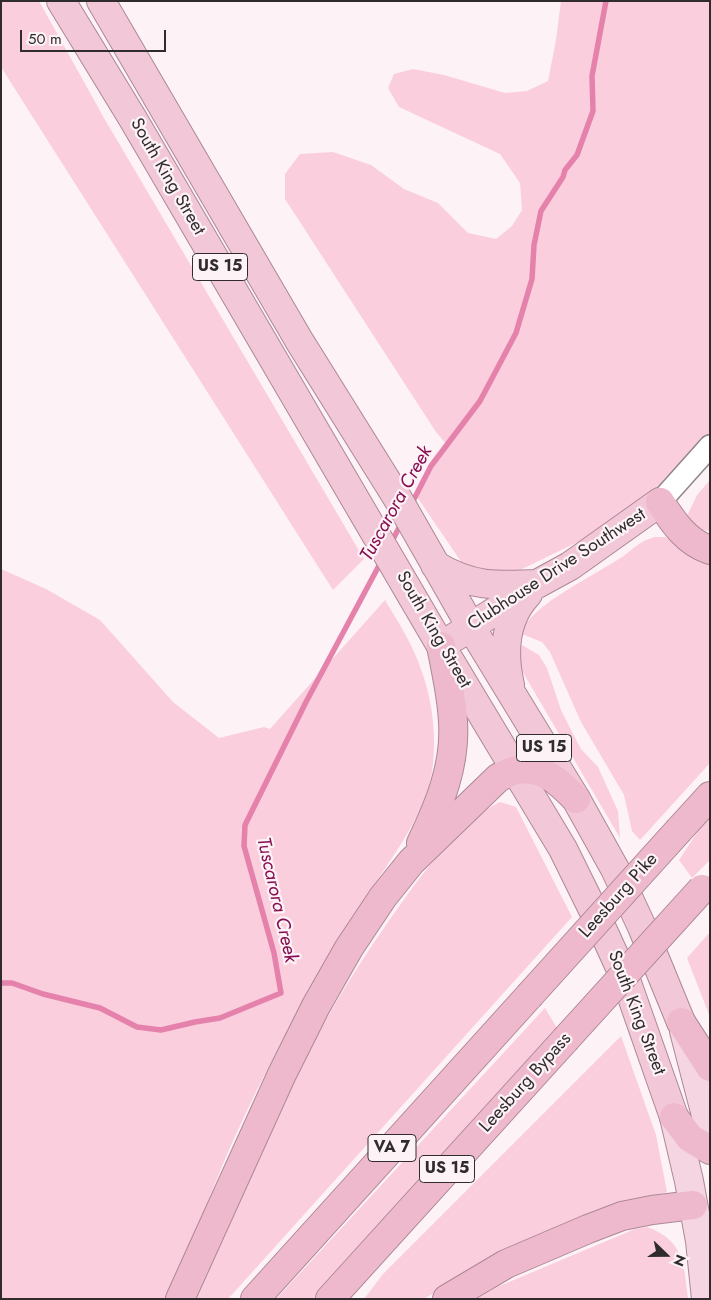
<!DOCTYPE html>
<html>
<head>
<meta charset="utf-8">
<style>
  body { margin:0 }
  #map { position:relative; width:711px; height:1300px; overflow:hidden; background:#fdf2f6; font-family:Jost,sans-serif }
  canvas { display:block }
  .frame { position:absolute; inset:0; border:2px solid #302c2e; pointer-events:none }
  .north { position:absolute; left:641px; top:1230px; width:50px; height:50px; -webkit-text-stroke:4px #fdf2f6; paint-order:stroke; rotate:112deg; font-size:14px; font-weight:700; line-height:20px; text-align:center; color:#302c2e }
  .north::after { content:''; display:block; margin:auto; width:18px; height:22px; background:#302c2e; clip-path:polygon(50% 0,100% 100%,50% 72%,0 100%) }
  .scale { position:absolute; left:20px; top:30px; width:146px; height:22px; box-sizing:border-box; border:2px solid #302c2e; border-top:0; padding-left:6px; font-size:15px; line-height:18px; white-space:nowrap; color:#302c2e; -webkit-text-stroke:4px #fdf2f6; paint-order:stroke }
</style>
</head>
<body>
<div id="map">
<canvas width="711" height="1300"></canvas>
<div class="frame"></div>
<div class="north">N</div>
<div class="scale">50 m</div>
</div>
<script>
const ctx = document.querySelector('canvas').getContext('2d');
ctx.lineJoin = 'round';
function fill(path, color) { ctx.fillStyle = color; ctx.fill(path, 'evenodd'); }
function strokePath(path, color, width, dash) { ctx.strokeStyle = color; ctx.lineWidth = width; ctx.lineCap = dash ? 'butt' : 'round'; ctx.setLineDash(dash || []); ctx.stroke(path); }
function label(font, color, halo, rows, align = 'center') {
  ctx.font = font + ' Jost,sans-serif'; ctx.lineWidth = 4.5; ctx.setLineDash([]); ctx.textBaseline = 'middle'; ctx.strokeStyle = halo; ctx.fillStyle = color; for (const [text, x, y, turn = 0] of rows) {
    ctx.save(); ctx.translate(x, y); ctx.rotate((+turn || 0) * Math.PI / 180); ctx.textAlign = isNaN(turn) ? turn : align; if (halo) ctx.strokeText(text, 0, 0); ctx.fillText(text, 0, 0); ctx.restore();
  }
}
fill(new Path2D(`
  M1,1H39L104,118L364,559L333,590L1,67Z
  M561,1H710V447L660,502L518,571L496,576L462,563L415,494L431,466L447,445L436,432L285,199V174L300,154L333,152L371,165L404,189L438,203L468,233L496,239L512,226L522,210L520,183L500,154L399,107L388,88L394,74L413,69L444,75L505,93L527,91L548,81L556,40Z
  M710,480V531C698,530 692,527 687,516L697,495Z
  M655,537H665L710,561V763L640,840L632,831L624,795L581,722L550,652L542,642L519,633C536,602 592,577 622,557C635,548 639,541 655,537Z
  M1,569L46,589L100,620L173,702L219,738L264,727L270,729L385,600C399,623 414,647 422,672C433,703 437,740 432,772C424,820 385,865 361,906C320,974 278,1044 244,1117C215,1176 196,1241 165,1299H1Z
  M522,645L539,655L547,668L561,710L573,734L581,749L598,767L618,811L620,838L518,664L517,654Z
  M500,802L516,807L572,917L228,1299H193C226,1227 258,1154 293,1082C324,1018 363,956 405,898C428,866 464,819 500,802Z
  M710,818V860L692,878L679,860L700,828Z
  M710,932V1017L687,958Z
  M545,1008L557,1028L544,1052L318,1299H276Z
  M621,1036L656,1135L667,1192L582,1217L537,1235L456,1279L424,1299H364L383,1274Z
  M647,1227C684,1240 684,1265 688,1299H477L497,1287L635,1229Z`), '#fbcede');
strokePath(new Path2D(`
  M411,505L431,466L480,401L516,333L532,279L534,245L541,211L563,177L565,170L577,155L593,111L592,76L606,1
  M391,543L402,522
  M1,983H12L43,994L100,1008L137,1027L161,1030L195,1022L220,1018L281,993L274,953L244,846L245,825L306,702L382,560`), '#e582ac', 5.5);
const minor = new Path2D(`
  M660,502L710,446`);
const primary = new Path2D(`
  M684,1031L710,1131
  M674,1117L689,1181L700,1241L706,1299`);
const trunk = new Path2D(`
  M61,1L133,119L441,646L563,849L600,924L627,983L674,1117
  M101,1L300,342L398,499L471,627L576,799L615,869L642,927L681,1022
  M435,565C471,587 496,586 537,584
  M455,637L537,584L570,566L660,502
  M510,685C503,654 504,619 528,594`);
const motorway = new Path2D(`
  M660,502C673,522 686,542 710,550
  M679,830L710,796
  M421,843C439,806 456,765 453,722C452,697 446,671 441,646
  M681,1022L710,1067
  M674,1117L690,1138L710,1150
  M180,1299L282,1074L316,1006L349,948L383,897L411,862L498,778C504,775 511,771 517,770C544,766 559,782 576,799
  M255,1299L529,996
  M330,1299L565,1040
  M447,1299L506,1264L588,1229L622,1216L652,1210L693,1205`);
strokePath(minor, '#908689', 24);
strokePath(primary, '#ac8895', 30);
strokePath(trunk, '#ac8895', 30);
strokePath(motorway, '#ac8895', 30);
strokePath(minor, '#fff', 21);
strokePath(primary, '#f5d5e1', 28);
strokePath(trunk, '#f2c7d7', 28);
strokePath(motorway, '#efb9cd', 28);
const motorwayBridge = new Path2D(`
  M529,996L679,830
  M565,1040L702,889`);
strokePath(motorwayBridge, '#ac8895', 30, []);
strokePath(motorwayBridge, '#efb9cd', 28);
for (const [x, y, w] of [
  [220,267,55],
  [544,748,55],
  [392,1148,48],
  [447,1169,55]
]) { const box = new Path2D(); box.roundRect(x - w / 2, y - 13.5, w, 27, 4); ctx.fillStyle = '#fdf2f6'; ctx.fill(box); strokePath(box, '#302c2e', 1); }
label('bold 16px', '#302c2e', null, [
  ["US 15",220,267],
  ["US 15",544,748],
  ["VA 7",392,1148],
  ["US 15",447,1169]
]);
label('18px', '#302c2e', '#fdf2f6', [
  ["South King Street",167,177,60],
  ["Clubhouse Drive Southwest",557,570,-33],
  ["South King Street",433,630,60],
  ["Leesburg Pike",619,896,-48],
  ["South King Street",636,1013,69],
  ["Leesburg Bypass",526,1083,-48]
]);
label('italic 19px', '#860e51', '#fdf2f6', [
  ["Tuscarora Creek",397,504,-61],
  ["Tuscarora Creek",276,900,77]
]);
</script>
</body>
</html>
